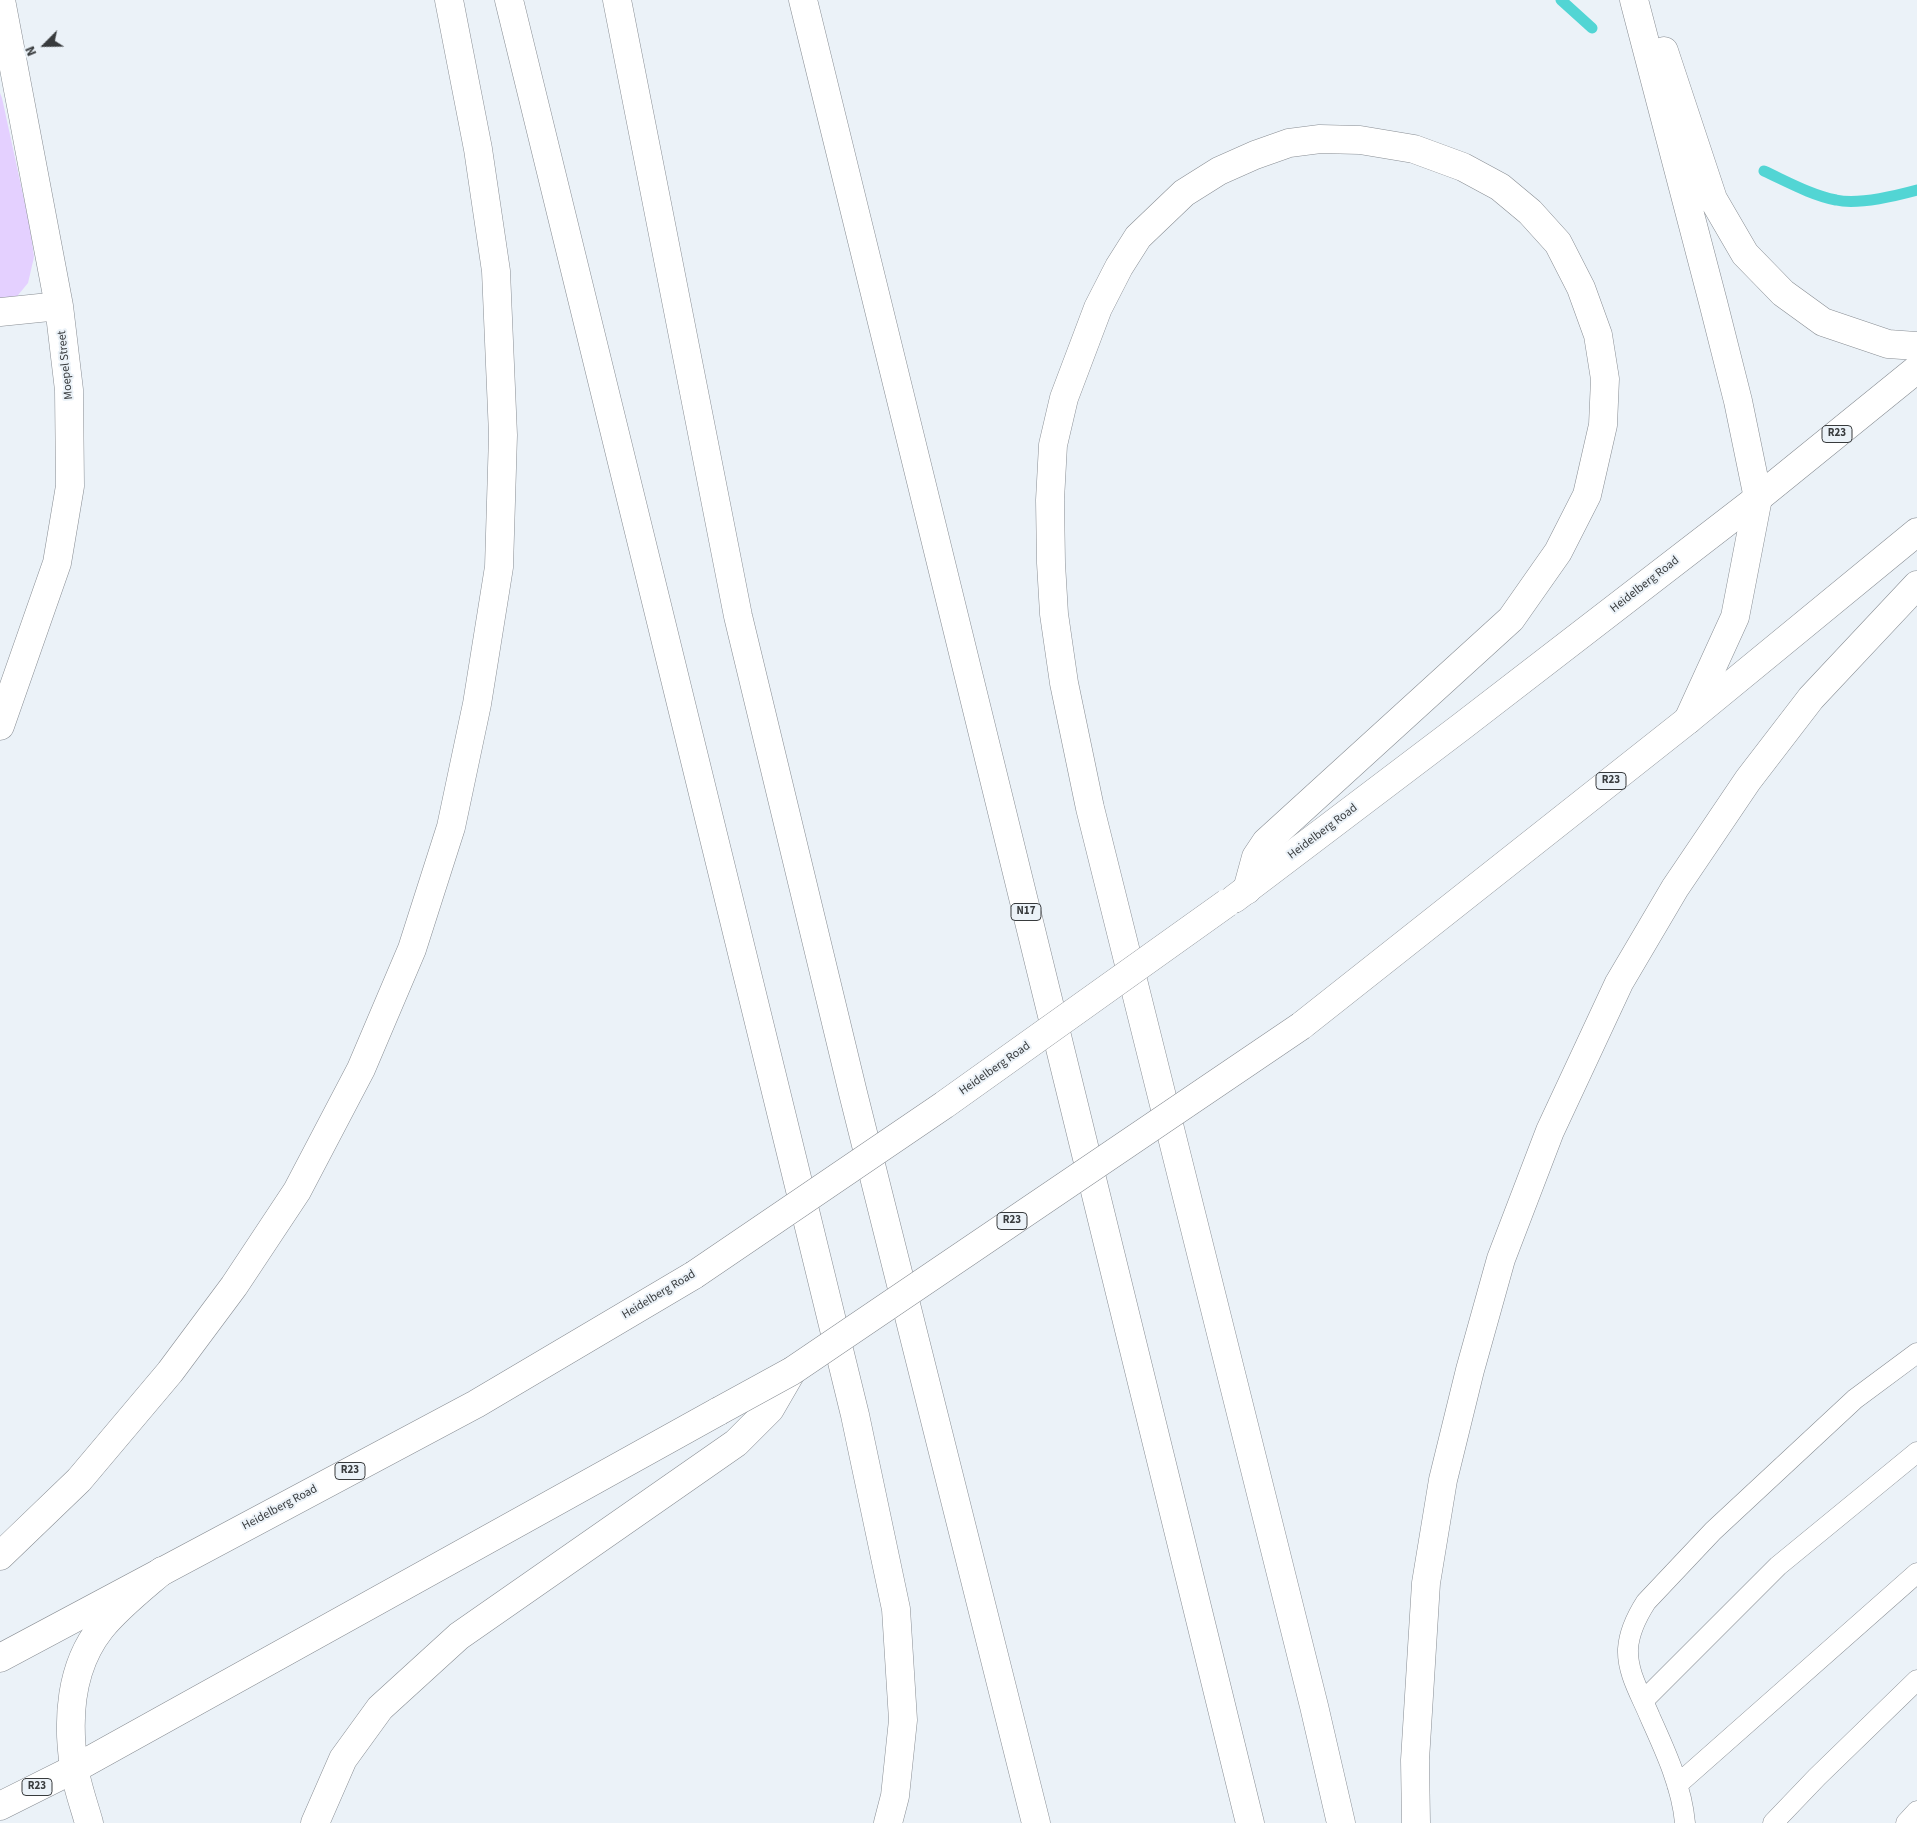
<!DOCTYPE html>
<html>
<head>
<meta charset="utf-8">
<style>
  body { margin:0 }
  #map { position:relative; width:1917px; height:1823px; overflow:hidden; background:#ebf2f8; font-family:"Source Sans 3",sans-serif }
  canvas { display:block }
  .north { position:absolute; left:20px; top:20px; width:50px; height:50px; -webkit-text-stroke:4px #ebf2f8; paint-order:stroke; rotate:247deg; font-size:14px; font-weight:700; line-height:20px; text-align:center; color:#383b3d }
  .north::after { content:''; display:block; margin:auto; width:18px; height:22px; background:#383b3d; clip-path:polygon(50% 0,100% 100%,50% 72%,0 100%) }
</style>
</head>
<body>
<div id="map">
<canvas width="1917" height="1823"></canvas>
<div class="north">N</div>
</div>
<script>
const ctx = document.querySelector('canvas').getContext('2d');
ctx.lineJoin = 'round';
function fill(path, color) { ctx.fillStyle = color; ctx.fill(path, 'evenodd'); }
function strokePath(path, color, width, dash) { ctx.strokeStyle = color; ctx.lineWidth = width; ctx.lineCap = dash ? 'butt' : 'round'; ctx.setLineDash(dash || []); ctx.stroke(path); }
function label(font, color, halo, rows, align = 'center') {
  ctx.font = font + ' "Source Sans 3",sans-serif'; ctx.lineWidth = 4; ctx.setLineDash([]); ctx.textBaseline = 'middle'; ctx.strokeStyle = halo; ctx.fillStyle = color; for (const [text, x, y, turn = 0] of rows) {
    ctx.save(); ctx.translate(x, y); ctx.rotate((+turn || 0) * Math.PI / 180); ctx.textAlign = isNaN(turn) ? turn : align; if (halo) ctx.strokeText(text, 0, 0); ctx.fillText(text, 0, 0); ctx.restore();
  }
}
fill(new Path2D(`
  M0,93L2,98L30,227L34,257L28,283L14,300L0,303Z`), '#e4d0ff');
strokePath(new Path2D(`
  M1561,0L1592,28
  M1764,171C1788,182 1811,195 1836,200C1858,205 1895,196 1917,190`), '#52d5d4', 11);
const lane = new Path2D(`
  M1643,1701L1778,1566L1917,1452
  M1677,1785L1917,1573
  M1685,1823C1682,1787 1665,1750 1650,1717C1641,1695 1627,1673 1628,1649C1629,1632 1637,1616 1646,1602L1713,1531L1855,1399L1917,1353
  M1773,1823L1817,1777L1917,1680
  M1906,1823L1917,1811`);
const street = new Path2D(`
  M0,312L59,306
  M0,726L57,563L70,486L69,390L59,306L1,0`);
const primary = new Path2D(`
  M1234,899L1461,727L1758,498L1917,369
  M1301,1026L1688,720L1917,532
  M0,1658L476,1404L694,1275
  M0,1806L74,1769L719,1411`);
const highway = new Path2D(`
  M509,0L855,1415L896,1609L903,1720L895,1796L888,1823
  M617,0L738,616L853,1093L1036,1823
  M803,0L1250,1823
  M1634,0L1713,302L1738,401L1758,498L1735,617L1688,720
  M1664,51L1713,199L1745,254L1783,293L1823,322L1888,344L1917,346
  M1247,890L1256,857L1266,842L1511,619L1558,552L1587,495L1603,425L1605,379L1598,335L1581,288L1558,243L1530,212L1500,187L1463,167L1414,149L1360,140L1320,139L1289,143L1255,155L1219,171L1184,193L1138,237L1119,267L1098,308L1064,398L1053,445L1050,500L1051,563L1054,614L1064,683L1090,808L1314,1706L1341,1823
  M0,1556L79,1480L170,1372L234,1286L297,1191L361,1069L412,949L451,827L477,704L499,567L503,435L496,271L478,149L449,0
  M89,1823C84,1805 77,1786 74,1767C67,1720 70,1667 101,1628C118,1607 141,1589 162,1571
  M315,1823L343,1759L380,1708L459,1636L736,1443L770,1409L792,1371
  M1416,1823L1415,1760L1426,1583L1443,1480L1470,1370L1501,1259L1550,1131L1619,983L1675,888L1748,780L1811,698L1917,585`);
strokePath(lane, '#888d93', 21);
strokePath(street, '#888d93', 29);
strokePath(primary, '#888d93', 29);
strokePath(highway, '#888d93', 29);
strokePath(lane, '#fff', 20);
strokePath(street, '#fff', 28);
strokePath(primary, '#fff', 28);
strokePath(highway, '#fff', 28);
const primaryBridge = new Path2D(`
  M694,1275L944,1105L1227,903
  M719,1411L792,1371L1301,1026`);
strokePath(primaryBridge, '#888d93', 29, []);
strokePath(primaryBridge, '#fff', 28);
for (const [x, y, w] of [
  [1837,434,30],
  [1611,781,30],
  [1026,912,30],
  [1012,1221,30],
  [350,1471,30],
  [37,1787,30]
]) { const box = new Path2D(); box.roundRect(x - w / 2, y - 8.5, w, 17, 4); ctx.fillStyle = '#ebf2f8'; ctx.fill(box); strokePath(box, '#383b3d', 1); }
label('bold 11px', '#383b3d', null, [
  ["R23",1837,434],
  ["R23",1611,781],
  ["N17",1026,912],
  ["R23",1012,1221],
  ["R23",350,1471],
  ["R23",37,1787]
]);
label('12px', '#383b3d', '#ebf2f8', [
  ["Moepel Street",66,365,-96],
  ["Heidelberg Road",1645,585,-38],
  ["Heidelberg Road",1323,832,-37],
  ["Heidelberg Road",995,1069,-35],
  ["Heidelberg Road",659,1295,-31],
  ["Heidelberg Road",280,1508,-28]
]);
</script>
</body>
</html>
